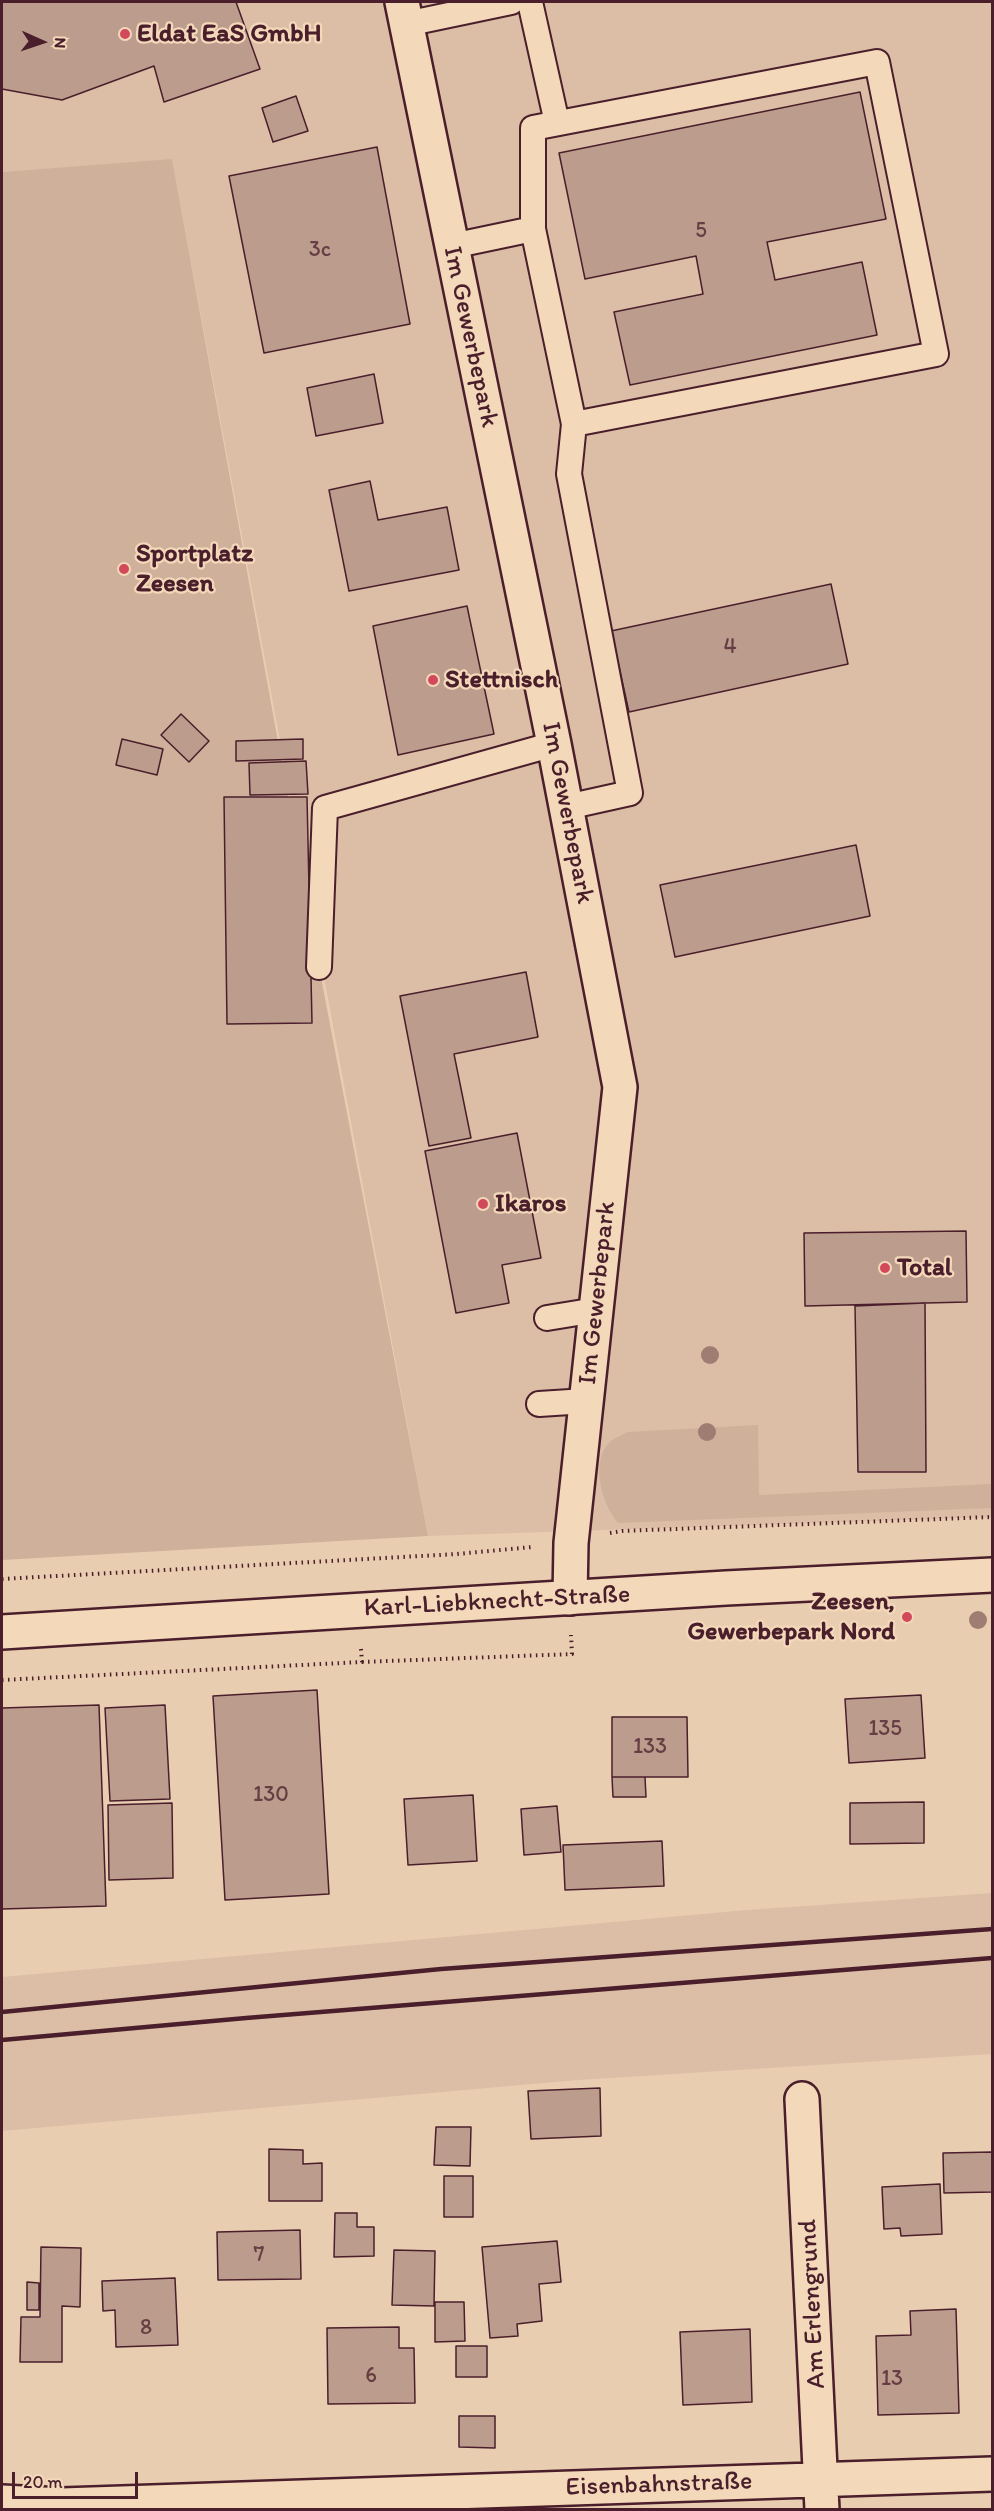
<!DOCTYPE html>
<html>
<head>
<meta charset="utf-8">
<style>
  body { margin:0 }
  #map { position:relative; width:994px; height:2511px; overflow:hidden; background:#e9cdb1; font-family:Itim,sans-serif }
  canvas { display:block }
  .frame { position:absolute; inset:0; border:3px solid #4a1f2b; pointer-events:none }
  .north { position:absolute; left:12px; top:12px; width:60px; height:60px; -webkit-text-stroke:4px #f3d8ba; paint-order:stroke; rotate:93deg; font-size:16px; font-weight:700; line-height:24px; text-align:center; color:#4a1f2b }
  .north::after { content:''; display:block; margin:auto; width:21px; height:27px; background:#4a1f2b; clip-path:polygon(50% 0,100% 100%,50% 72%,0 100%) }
  .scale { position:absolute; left:12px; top:2472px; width:126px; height:27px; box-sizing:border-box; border:3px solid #4a1f2b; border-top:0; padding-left:8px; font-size:18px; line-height:21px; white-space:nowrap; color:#4a1f2b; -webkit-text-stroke:4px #f3d8ba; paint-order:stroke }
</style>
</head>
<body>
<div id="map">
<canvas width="994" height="2511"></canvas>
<div class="frame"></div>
<div class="north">N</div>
<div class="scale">20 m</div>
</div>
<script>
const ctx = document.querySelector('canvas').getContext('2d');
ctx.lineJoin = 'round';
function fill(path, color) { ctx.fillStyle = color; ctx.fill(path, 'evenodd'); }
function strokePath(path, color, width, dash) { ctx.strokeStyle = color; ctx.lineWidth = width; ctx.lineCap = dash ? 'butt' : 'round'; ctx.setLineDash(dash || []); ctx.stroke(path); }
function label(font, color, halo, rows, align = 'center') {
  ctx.font = font + ' Itim,sans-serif'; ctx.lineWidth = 4.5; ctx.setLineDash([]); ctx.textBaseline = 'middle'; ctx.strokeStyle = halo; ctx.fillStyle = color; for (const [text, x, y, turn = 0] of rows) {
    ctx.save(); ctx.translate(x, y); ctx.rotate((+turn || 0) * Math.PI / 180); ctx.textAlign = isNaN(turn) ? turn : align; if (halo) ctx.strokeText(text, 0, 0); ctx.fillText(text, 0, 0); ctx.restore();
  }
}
fill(new Path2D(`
  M2,2H992V1517L428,1536L172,160L2,172Z
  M992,1893V2054L578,2080L2,2131V1977L747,1910Z`), '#dcbea6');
fill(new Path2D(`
  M172,159L319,967L428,1536L2,1560V172Z
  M758,1425L759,1495L992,1484V1508L618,1523C602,1504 589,1461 611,1441C616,1437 622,1435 628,1432Z`), '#ceb09b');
const building = new Path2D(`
  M2,2H236L260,69L164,102L154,66L62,100L2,89Z
  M860,92L886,219L767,242L775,280L862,262L877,335L630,385L614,312L703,294L696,256L585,279L559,153Z
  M296,96L308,131L273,142L262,108Z
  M377,147L410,324L264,353L229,176Z
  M374,374L383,423L316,436L307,388Z
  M370,481L378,520L447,507L459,570L349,591L329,490Z
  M831,584L848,664L629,712L611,631Z
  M467,606L494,734L398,755L373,626Z
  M181,714L209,741L189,762L161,735Z
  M122,739L163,749L157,775L116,765Z
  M303,739V759L236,761V741Z
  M306,761L308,794L250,795L249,763Z
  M224,797H307L312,1023L227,1024Z
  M856,845L870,916L675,957L660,885Z
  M526,972L538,1037L454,1054L471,1138L429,1146L400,996Z
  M517,1133L541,1258L502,1265L509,1303L456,1313L425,1151Z
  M966,1231L967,1302L805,1306L804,1233Z
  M925,1303L926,1472H858L855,1306Z
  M317,1690L329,1894L225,1900L213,1696Z
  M921,1695L925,1758L849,1763L845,1699Z
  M99,1705L106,1906L2,1909V1708Z
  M165,1705L170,1799L110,1801L105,1708Z
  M612,1717H687L688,1777H612Z
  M612,1777H645L646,1797H613Z
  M473,1795L477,1861L408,1865L404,1799Z
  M924,1802V1843L850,1844V1803Z
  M172,1803L173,1878L109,1880L108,1805Z
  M557,1806L561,1852L524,1855L521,1809Z
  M662,1841L664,1886L565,1890L563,1845Z
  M600,2088L601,2136L531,2139L528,2091Z
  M436,2127H471L470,2166L434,2165Z
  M269,2149L303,2150V2164L322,2163V2201H269Z
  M992,2152V2192L944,2193L943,2153Z
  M444,2176H473V2217H444Z
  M940,2184L942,2234L901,2236L900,2228L884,2229L882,2187Z
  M335,2213H357V2227H374V2256L334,2257Z
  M300,2230L301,2279L218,2280L217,2232Z
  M557,2241L561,2282L539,2284L542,2321L517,2324L518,2336L490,2338L482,2247Z
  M41,2247L81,2248L80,2307L62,2306V2362H20L21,2317H40Z
  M394,2250L435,2251L434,2306L392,2305Z
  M175,2278L178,2345L116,2347L115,2310L103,2311L102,2281Z
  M27,2282L39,2283V2310H27Z
  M435,2302H464L465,2341L435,2342Z
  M956,2309L959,2413L878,2415L876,2336L911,2335L910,2311Z
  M399,2327V2348H414L415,2403L328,2404L327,2328Z
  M750,2329L752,2402L683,2405L680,2332Z
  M456,2346H487V2377H456Z
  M459,2416H495V2448L459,2447Z`);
fill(building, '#bc9c8c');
strokePath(building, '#4a1f2b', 1.5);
const lane = new Path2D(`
  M530,2L557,123
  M406,24L511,2
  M452,246L533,229L574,424L936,354L877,62L533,128V229
  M567,807L630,793L569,474L574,424
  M319,967L325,808L554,744
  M547,1318L596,1310
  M539,1404L586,1401`);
const street = new Path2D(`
  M402,2L554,744L620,1087L571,1543L570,1598
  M802,2099L822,2510
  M2,2502L62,2505L992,2474`);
const secondary = new Path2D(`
  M2,1632L726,1588L992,1575`);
strokePath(lane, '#4a1f2b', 28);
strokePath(street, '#4a1f2b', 38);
strokePath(secondary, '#4a1f2b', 38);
strokePath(new Path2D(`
  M610,1533L622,1531L992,1517
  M2,1579L457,1554L532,1547
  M362,1662L572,1654L571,1635
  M2,1680L362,1662L361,1649`), '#4a1f2b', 4, [1.5, 4.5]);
strokePath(lane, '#f3d8ba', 24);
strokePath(street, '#f3d8ba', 33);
strokePath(secondary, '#f3d8ba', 33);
strokePath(new Path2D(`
  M2,2012L441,1969L992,1929
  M2,2040L246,2018L992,1958`), '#4a1f2b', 4.5);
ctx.fillStyle = '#a07d73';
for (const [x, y] of [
  [710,1355],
  [707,1432],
  [978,1620]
]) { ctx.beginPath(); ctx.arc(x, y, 9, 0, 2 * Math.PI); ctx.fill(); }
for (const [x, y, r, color] of [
  [125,34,6,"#d1495b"],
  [124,569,6,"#d1495b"],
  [433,680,6,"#d1495b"],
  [483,1204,6,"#d1495b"],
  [885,1268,6,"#d1495b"],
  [907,1617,6,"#d1495b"]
]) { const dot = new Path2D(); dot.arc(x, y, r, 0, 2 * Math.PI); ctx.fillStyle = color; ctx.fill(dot); strokePath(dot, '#f3d8ba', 2); }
label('22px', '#663e43', null, [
  ["5",701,231],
  ["3c",320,250],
  ["4",730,647],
  ["135",885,1729],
  ["133",650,1747],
  ["130",271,1795],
  ["7",259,2255],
  ["8",146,2328],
  ["6",371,2376],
  ["13",892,2379]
]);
label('bold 26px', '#4a1f2b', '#f3d8ba', [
  ["Eldat EaS GmbH",137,34],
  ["Sportplatz",136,554],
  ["Zeesen",136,584],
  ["Stettnisch",445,680],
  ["Ikaros",495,1204],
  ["Total",897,1268],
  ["Zeesen,",895,1602,"right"],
  ["Gewerbepark Nord",895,1632,"right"]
], 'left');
label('26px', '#4a1f2b', '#f3d8ba', [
  ["Im Gewerbepark",470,337,78],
  ["Im Gewerbepark",567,813,79],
  ["Im Gewerbepark",598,1293,-84],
  ["Karl-Liebknecht-Straße",497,1602,-3],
  ["Am Erlengrund",813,2304,-93],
  ["Eisenbahnstraße",659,2485,-2]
]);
</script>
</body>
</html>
